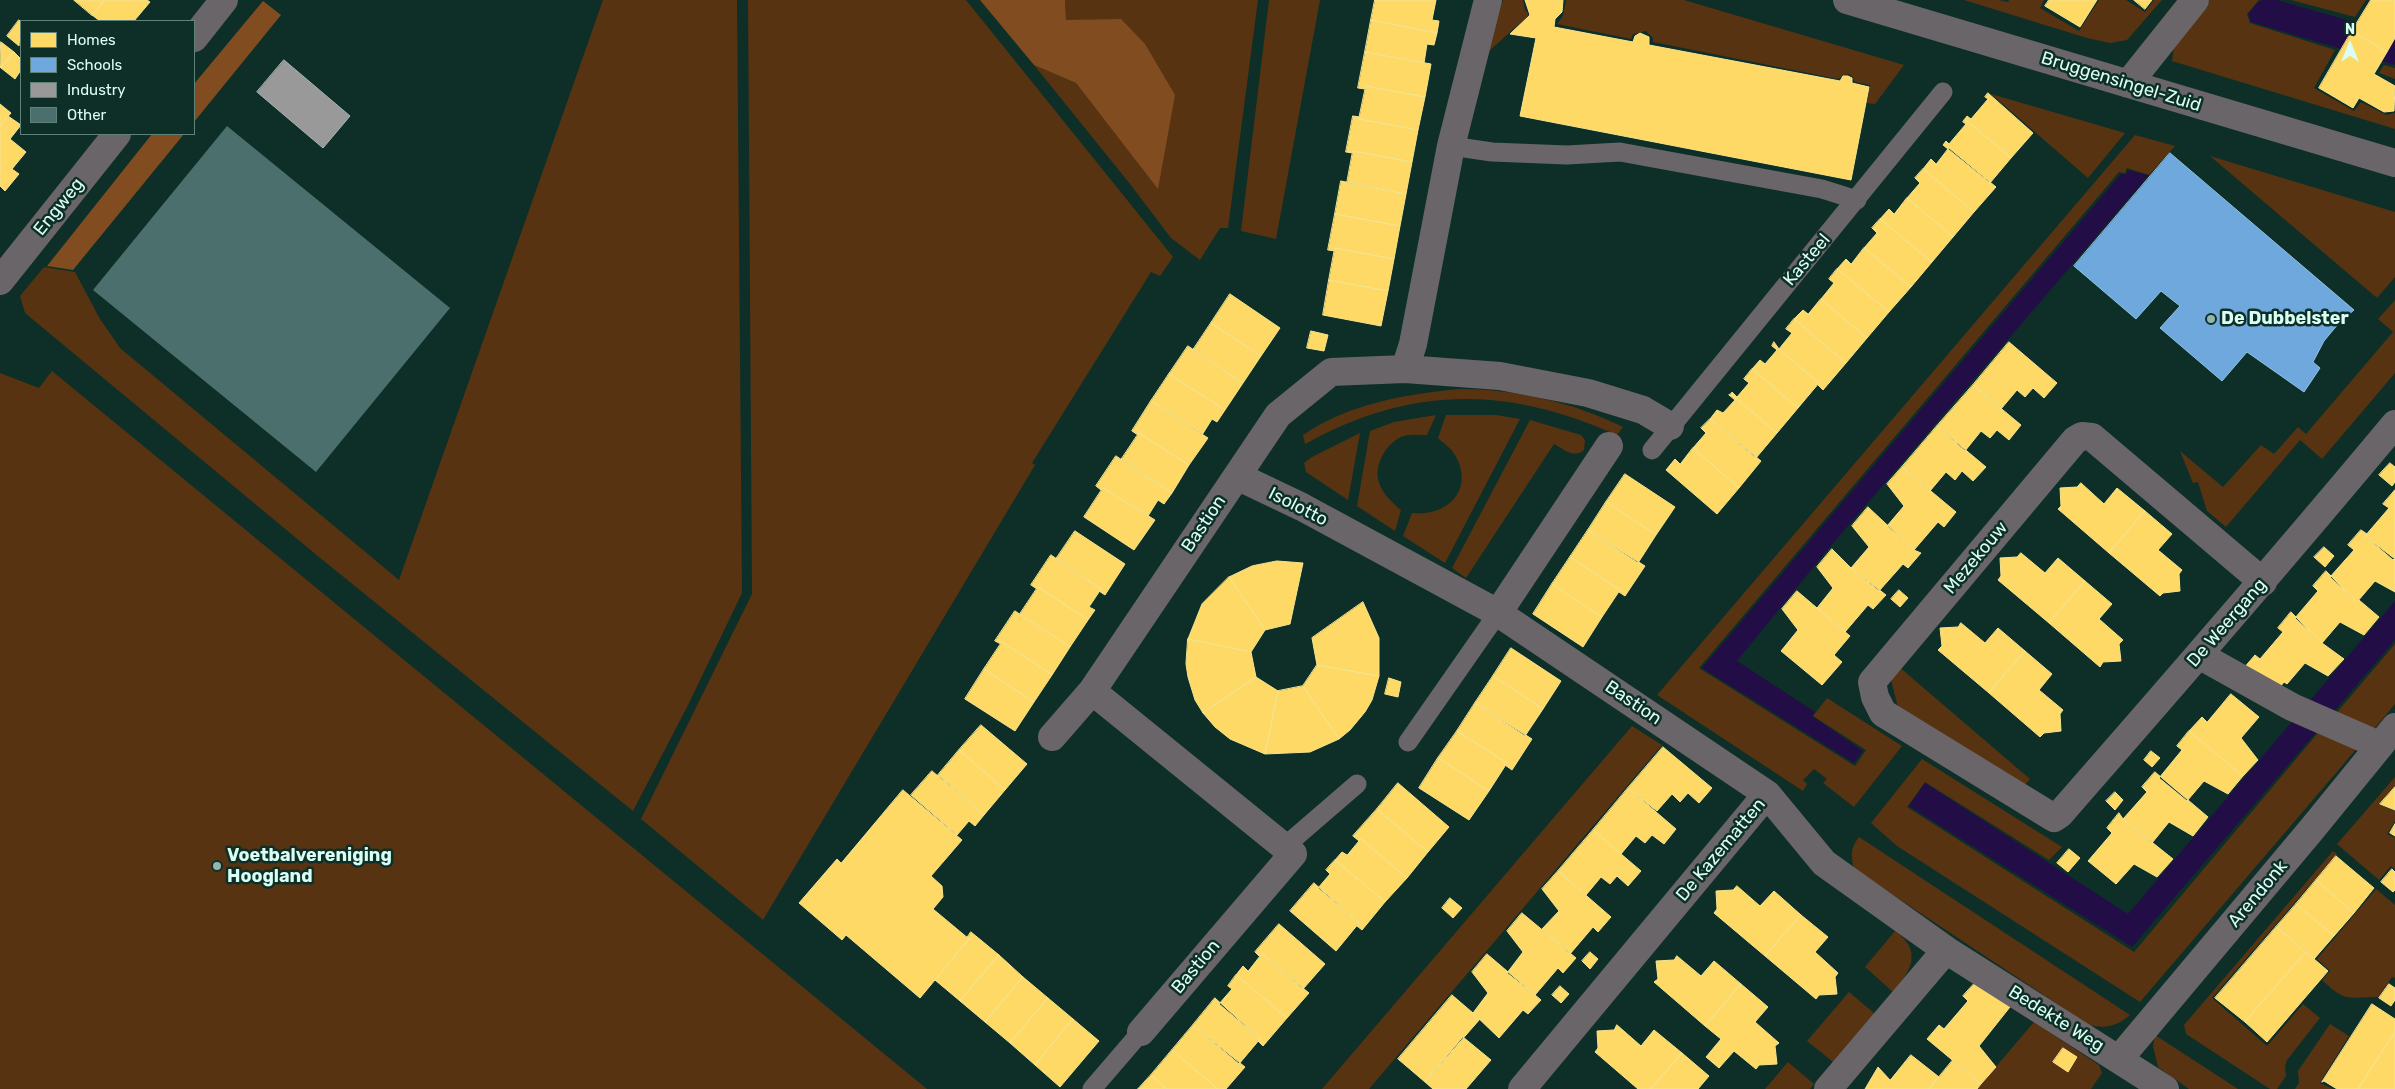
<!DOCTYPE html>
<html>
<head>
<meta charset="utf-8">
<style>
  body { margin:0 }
  #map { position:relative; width:2395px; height:1089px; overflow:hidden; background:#0d2f28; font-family:Rubik,sans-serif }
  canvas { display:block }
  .legend { position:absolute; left:20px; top:20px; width:175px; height:115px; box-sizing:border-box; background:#0e2f27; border:1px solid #5f8279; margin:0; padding:6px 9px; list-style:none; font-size:15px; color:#d9fef3 }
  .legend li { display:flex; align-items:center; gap:10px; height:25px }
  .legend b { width:25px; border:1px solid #5f8279 }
  .north { position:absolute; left:2325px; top:20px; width:50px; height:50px; -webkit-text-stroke:4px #0e2f27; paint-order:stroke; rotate:0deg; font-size:14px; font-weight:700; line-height:20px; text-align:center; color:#d9fef3 }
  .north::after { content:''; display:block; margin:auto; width:18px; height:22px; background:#d9fef3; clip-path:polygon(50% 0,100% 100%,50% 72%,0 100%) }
</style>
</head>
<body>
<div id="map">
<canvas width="2395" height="1089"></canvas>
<ul class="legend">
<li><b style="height:14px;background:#ffd966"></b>Homes</li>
<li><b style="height:14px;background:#6fa8dc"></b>Schools</li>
<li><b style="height:14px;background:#999"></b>Industry</li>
<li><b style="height:14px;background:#4a6f6c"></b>Other</li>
</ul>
<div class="north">N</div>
</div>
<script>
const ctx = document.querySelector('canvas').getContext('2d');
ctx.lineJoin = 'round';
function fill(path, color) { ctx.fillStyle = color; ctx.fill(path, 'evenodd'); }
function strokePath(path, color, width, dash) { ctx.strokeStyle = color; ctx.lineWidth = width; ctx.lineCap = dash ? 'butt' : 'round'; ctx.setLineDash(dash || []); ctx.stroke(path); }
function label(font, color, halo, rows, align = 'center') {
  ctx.font = font + ' Rubik,sans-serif'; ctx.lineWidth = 5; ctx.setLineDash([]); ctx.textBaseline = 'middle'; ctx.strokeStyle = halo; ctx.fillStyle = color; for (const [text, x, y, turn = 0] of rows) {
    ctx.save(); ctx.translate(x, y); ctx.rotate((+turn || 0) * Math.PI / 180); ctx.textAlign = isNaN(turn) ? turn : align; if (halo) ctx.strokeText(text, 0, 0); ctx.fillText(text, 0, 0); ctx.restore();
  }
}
fill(new Path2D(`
  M603,0H737L742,593L688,705L633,811L319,557L25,313L20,296L44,267L75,272L100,319L120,348L399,580Z
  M748,0H966L1173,257L1160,276L1151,272L1032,463L1035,465L763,920L641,819L752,594Z
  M1065,0H1258L1228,228H1220L1200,260L1171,238L1130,184L1034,65L1076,83L1158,188L1066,20Z
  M1269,0H1320L1276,239L1241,231Z
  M1503,0H1523L1525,10L1529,15L1487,53Z
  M1566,0H1684L1904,65L1875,104L1867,103L1870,85L1855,82L1852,76L1848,74L1838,79L1653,42V38L1646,31L1633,34L1631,39L1557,24L1563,16Z
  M1964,0H1999L2008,2L2009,0H2044L2040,8L2079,31L2099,0H2126L2145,12L2154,0H2162L2127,40L2110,43L2087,38Z
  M2210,0H2259L2247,14L2250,23L2335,50L2314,88L2354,111L2361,102L2386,115L2395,113V129L2172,61L2175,40Z
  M2291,0H2366L2355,17Z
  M2384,65L2395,68V79L2379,73Z
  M1991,94L2125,133L2088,178Z
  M2135,135L2175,146L2149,175L2127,168L2125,173L2119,172L1699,668L1855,766L1866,750L1813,716L1827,698L1902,746L1854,807L1823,783L1827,779L1814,769L1803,780L1807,784L1803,791L1657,695Z
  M2210,156L2395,212V277L2377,298Z
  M2395,300V373L2322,459L2300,440L2226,527L2207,511L2198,482L2193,483L2180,451L2223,487L2261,445L2274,454L2298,427L2306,434L2393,332L2378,319Z
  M52,371L927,1089H0V373L39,388Z
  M1459,389C1516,389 1572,402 1623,427L1617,435C1507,386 1412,385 1305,444L1303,435C1348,404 1406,394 1459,389Z
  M1436,415L1427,435C1420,435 1411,434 1404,436C1388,441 1375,462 1378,479C1381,492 1391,502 1401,510L1395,531L1357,506L1370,431L1394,422Z
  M1446,415H1496L1520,419L1445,563L1403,536L1412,513C1448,517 1475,489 1455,455C1451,448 1443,443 1438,438Z
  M1530,420L1581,435L1585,440L1584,450C1573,459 1564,449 1554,444L1466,578L1452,568Z
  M1360,433L1348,500L1306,472L1304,463L1312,457Z
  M2395,644V704L2369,735L2333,717Z
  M1898,666L2030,779L2022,788L1898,708L1890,675Z
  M1632,726L1662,745L1369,1089H1322Z
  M2322,728L2359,746L2140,1002L1897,846L1871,823L1922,759L2062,847L2049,860L1925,782L1907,807L2134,952Z
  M2395,777V786L2379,804L2395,811V821L2387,834L2395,838V869L2391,866L2379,880L2337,844Z
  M1859,837L2130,1015C2117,1026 2106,1029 2089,1025L1854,869C1851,855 1850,849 1859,837Z
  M2333,851L2337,854L2212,998L2267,1046L2303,1004L2320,1018L2287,1060L2285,1066L2286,1076L2277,1089H2270L2186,1034L2184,1025Z
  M2376,889L2395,905V978L2392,977L2378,997C2348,997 2346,1003 2322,980L2330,971L2317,959Z
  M1895,931C1923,951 1911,971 1893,992L1865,967Z
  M1849,992L1875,1014L1833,1062L1807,1041Z
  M2034,1022L2099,1065L2102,1073L2091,1089H1977Z
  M2330,1024L2349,1036L2320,1083L2333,1089H2295L2299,1083L2298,1071Z
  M2155,1035L2238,1089H2189L2158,1067L2153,1046Z
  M1788,1062L1814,1084L1810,1089H1765Z`), '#573312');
fill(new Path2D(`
  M980,0H1065L1066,20L1121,19L1145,44L1175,95L1158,189L1076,83L1034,65Z
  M263,1L281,15L194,122V84Z
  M152,134H184L73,270L47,266Z`), '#814d20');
fill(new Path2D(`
  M2264,0H2277L2395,34V65L2251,22L2248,14L2259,1Z
  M2127,170L2149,175L1829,548L1737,661L1815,712L1812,716L1863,751L1854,763L1702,668L2121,174H2127Z
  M2395,601V640L2132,947L1909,806L1925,783L2128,914Z`), '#220d46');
const homes = new Path2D(`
  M74,0H105L92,15Z
  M105,0H147L150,2L134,21H100L92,15Z
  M1375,0H1436L1432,20L1439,21L1437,33L1371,20Z
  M1563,0L1562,12L1555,19L1554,27L1633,42L1635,36L1640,33L1649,37V45L1840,81L1843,76H1848L1852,78V83L1869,87L1851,180L1520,116L1536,38L1510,34L1530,15L1525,0Z
  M2049,0H2097L2080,27L2045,6Z
  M2134,0H2152L2145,9Z
  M2371,0H2395V38L2387,52L2352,31Z
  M19,20L21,22L19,46L7,36Z
  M1371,20L1437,33L1434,45L1427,44L1424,63L1365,52Z
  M2352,31L2387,52L2374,74L2395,86L2394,111L2384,112L2359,98L2353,108L2319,88Z
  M1,42L14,52L1,68L0,67Z
  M14,52L21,59V70L15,79L1,68Z
  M1365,52L1431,64L1425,97L1366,86L1365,89L1358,88Z
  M1366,86L1425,97L1418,130L1359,119Z
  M1988,93L2033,133L2011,158L1965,119L1967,116L1971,119L1988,99L1985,97Z
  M0,104L11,113L0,126Z
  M8,116L21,125L10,139L26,152L12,169L19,174L5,191L0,186V126Z
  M1353,116L1360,117L1359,119L1418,130L1412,162L1353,151V153L1346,152Z
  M1965,119L2011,158L1990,183L1943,145L1946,141L1949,144L1966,124L1963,122Z
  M1949,148L1996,187L1974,212L1923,169L1931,159L1936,164Z
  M1353,151L1412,162L1406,194L1347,183Z
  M1923,169L1974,212L1953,237L1907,198L1920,183L1915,178Z
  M1341,181L1406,194L1400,226L1335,214Z
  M1907,198L1953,237L1932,262L1880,219L1889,209L1894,214Z
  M1335,214L1400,226L1394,259L1335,248V251L1328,250Z
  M1880,219L1932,262L1911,287L1864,248L1877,233L1872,228Z
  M1335,248L1394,259L1388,291L1329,280Z
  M1864,248L1911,287L1889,312L1837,269L1846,259L1851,264Z
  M1837,269L1889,312L1867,338L1821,299L1834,283L1829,279Z
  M1329,280L1388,291L1381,326L1323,315Z
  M1230,294L1280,328L1261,356L1211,323Z
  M1821,299L1867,338L1846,363L1794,319L1803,310L1808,314Z
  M1794,319L1846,363L1823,390L1818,385L1819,383L1779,349L1792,333L1786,329Z
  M1211,323L1261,356L1243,383L1193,350Z
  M1311,331L1328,335L1324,351L1307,348Z
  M1774,342L1779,349L1819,383L1798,408L1752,369L1760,360L1765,364L1777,350L1772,346Z
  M2009,342L2057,383L2044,398L2033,388L2025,397L2017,390L2001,409L1973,385Z
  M1188,346L1243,383L1225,410L1169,374Z
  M1752,369L1798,408L1777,433L1731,394L1732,392L1737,397L1749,383L1744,379Z
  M1169,374L1225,410L1217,422L1212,419L1202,435L1151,401Z
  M1973,385L2021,425L2009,440L1997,430L1990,438L1981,431L1965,451L1937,426Z
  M1731,394L1777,433L1756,458L1710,419L1717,410L1723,413L1735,400L1729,395Z
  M1151,401L1208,438L1189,465L1139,433L1138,435L1132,431Z
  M1710,419L1761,461L1739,488L1693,448L1706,433L1701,428Z
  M1937,426L1986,467L1973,481L1962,471L1955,480L1946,472L1930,491L1902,467Z
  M1139,433L1189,465L1172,493L1121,460Z
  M1693,448L1739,488L1717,514L1666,470L1675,459L1680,464Z
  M1116,456L1172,493L1164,504L1158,500L1148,516L1103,488L1101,490L1096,486Z
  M2390,463L2395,467V482L2392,486L2379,475Z
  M1902,467L1956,512L1944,527L1938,522L1914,550L1887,526L1904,506L1887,484Z
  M1625,474L1675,507L1656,535L1606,502Z
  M2081,483L2104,504L2117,488L2145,511L2109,553L2058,509L2061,506L2060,488L2077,487Z
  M1103,488L1155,520L1134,550L1084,517Z
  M2395,490V558L2393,560L2365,536L2389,508L2383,504Z
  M1606,502L1656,535L1638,563L1588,530Z
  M1868,507L1914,550L1921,553L1908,568L1903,564L1879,591L1851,568L1869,547L1852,526Z
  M2145,511L2172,534L2158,550L2182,570L2179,574L2180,591L2163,593L2160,596L2109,553Z
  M1588,530L1645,566L1625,596L1619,592L1620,590L1570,557Z
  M2361,530L2367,534L2365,536L2395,559V592L2375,581L2357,602L2330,577L2354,550L2348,545Z
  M1075,531L1125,564L1105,595L1099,591L1101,589L1056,559Z
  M2324,547L2334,556L2325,567L2314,557Z
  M1832,549L1851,568L1886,595L1873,609L1868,605L1845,632L1817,608L1833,588L1817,567Z
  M2021,553L2045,573L2058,558L2085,581L2049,623L1998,580L2001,576L2000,558L2017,557Z
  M1051,555L1101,589L1089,607L1095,610L1088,620L1038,587L1037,589L1031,585Z
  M1570,557L1620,590L1602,617L1552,584Z
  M1277,561L1303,563L1290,624L1265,630L1229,577L1252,566Z
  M2326,571L2357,602L2359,600L2379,617L2364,635L2340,622L2322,643L2295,618L2318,591L2313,586Z
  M1229,577L1265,630L1251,652L1188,639L1202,604Z
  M2085,581L2112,604L2099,619L2123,640L2119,644L2121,661L2103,662L2100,667L2049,623Z
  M1552,584L1602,617L1583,647L1533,614Z
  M1038,587L1088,620L1070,647L1020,614Z
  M1899,590L1908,598L1900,607L1891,599Z
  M1797,591L1850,636L1834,655L1842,662L1822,685L1781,651L1798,630L1782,609Z
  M1363,602L1379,638V676L1317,665L1312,638Z
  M1015,611L1070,647L1052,675L1002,642L1001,644L995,641Z
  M2291,612L2322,643L2344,659L2328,676L2305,663L2287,684L2284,682L2280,687L2243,669L2255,655L2260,659L2283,632L2278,628Z
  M1961,623L1985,643L1998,628L2025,651L1989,693L1938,650L1942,646L1940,628L1958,627Z
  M1188,639L1251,652L1256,677L1203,713L1195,700L1188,677L1186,664Z
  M1002,642L1052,675L1034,702L984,669Z
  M1511,648L1561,681L1543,709L1493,676Z
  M2025,651L2052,674L2039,690L2063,710L2060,714L2061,731L2044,733L2040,737L1989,693Z
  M1317,665L1379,676L1372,700L1365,712L1350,730L1339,739L1303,686Z
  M984,669L1034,702L1015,731L965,699Z
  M1493,676L1543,709L1525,736L1475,703Z
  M1256,677L1278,691L1265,754L1230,739L1215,727L1203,713Z
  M1389,678L1401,682L1398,697L1385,694Z
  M1303,686L1339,739L1310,752L1265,754L1278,691Z
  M2231,694L2259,717L2241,738L2258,760L2243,776L2189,731L2202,717L2207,722Z
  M1475,703L1532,739L1512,770L1505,765L1507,763L1457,731Z
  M981,725L1027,764L1005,790L959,750Z
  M1457,731L1507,763L1489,791L1438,758Z
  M2189,731L2243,776L2228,794L2204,781L2187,801L2159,778L2182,750L2177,746Z
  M1663,747L1712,788L1699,803L1688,793L1680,802L1672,794L1657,811L1628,788Z
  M959,750L1005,790L984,815L938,775Z
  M2151,751L2160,758L2152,767L2144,760Z
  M1438,758L1489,791L1469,820L1419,788Z
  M932,771L984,815L975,826L969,821L957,835L911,795Z
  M2155,772L2208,817L2193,836L2169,822L2152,843L2123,819L2147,792L2142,787Z
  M1398,783L1449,827L1428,852L1377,809Z
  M2395,787V810L2380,804Z
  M1628,788L1676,829L1664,844L1652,835L1645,843L1636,836L1621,854L1593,830Z
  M903,790L962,840L931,876L942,886L943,897L933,909L969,939L920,998L846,935L842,940L799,903L837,859L841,863Z
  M2115,792L2123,800L2115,810L2106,801Z
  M1377,809L1428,852L1407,878L1361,839L1359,841L1353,836Z
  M2119,813L2123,819L2173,859L2157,877L2134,864L2116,884L2088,861L2112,833L2107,828Z
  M2395,824V836L2390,833Z
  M1593,830L1641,871L1628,886L1617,876L1610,884L1601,877L1586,895L1558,871Z
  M1361,839L1407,878L1385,902L1335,860L1342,852L1347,855Z
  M2069,849L2080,858L2068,872L2057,863Z
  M2336,856L2374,888L2354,913L2316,880Z
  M1335,860L1385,902L1362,930L1357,926L1359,923L1318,888L1330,874L1326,870Z
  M2392,869L2395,872V890L2393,892L2381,882Z
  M1558,871L1611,917L1598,932L1593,927L1570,954L1542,929L1559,911L1542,889Z
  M2316,880L2354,913L2334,936L2296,904Z
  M1314,883L1359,923L1336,951L1290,911Z
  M1737,886L1760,906L1774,891L1801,915L1765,956L1714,913L1717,909L1716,891L1733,890Z
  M1450,898L1462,908L1453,918L1442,908Z
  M2296,904L2334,936L2314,959L2276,927Z
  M1522,913L1576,958L1563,973L1558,968L1535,995L1507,973L1523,952L1507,931Z
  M1801,915L1828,937L1815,952L1838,973L1835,977L1837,994L1819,995L1816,999L1765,956Z
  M1279,924L1325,964L1303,989L1262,954L1260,957L1255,952Z
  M2276,927L2306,952L2245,1022L2215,998Z
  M971,932L999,955L960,1001L935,980L969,939L967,938Z
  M1590,952L1598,959L1590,969L1582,961Z
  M2306,952L2328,971L2267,1042L2245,1022Z
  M1262,954L1309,993L1287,1018L1236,975L1243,966L1248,971Z
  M1487,954L1541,1000L1528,1014L1523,1010L1499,1038L1473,1013L1488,993L1472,972Z
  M999,955L1023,977L985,1022L960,1001Z
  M1677,956L1701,976L1714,961L1741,984L1705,1026L1654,982L1658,979L1656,961L1674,960Z
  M1236,975L1287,1018L1263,1046L1258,1041L1260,1039L1219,1004L1232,989L1228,986Z
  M1023,977L1048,998L1010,1043L985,1022Z
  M1741,984L1768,1007L1755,1022L1779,1043L1775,1046L1777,1064L1759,1065L1756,1069L1734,1051L1719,1068L1706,1057L1721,1039L1705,1026Z
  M1974,984L2010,1007L1979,1046L1996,1067L1981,1084L1927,1039L1939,1025L1944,1029L1968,1001L1963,996Z
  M2389,984L2395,988V1000L2391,1006L2379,998Z
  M1560,986L1569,994L1561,1003L1552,995Z
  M1452,995L1480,1019L1425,1082L1398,1059Z
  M1048,998L1073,1019L1035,1065L1010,1043Z
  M1215,998L1260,1039L1239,1064L1193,1025Z
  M2372,1004L2395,1019V1032L2358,1089H2337L2324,1081L2322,1082Z
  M1073,1019L1099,1041L1060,1087L1035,1065Z
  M1193,1025L1245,1067L1226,1089H1218L1172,1050Z
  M1617,1025L1641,1046L1654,1030L1682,1053L1651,1089H1638L1595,1052L1598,1048L1597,1031L1614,1030Z
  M2395,1032V1089H2358Z
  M1463,1037L1491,1060L1466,1089H1433L1425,1082Z
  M2063,1048L2077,1057L2068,1072L2053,1062Z
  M1172,1050L1218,1089H1167L1151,1075Z
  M1682,1053L1709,1076L1698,1089H1651Z
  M1911,1055L1939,1077L1929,1089H1865L1878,1067L1890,1080Z
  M1953,1060L1981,1084L1977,1089H1929Z
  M1151,1075L1167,1089H1138Z`);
fill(homes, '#ffd966');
strokePath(homes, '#f4e490', 1);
const schools = new Path2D(`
  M2170,153L2354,310L2339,323L2324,341L2313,362L2320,368L2304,392L2247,352L2222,381L2160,328L2180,306L2161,291L2136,319L2074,266Z`);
fill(schools, '#6fa8dc');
strokePath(schools, '#8fc2e3', 1);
const industry = new Path2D(`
  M284,60L350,116L323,148L257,92Z`);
fill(industry, '#999');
strokePath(industry, '#acb7b4', 1);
fill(new Path2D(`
  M227,126L450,308L316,472L93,290Z`), '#4a6f6c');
strokePath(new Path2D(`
  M1451,146L1492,152L1567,155L1620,152L1822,189L1857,200
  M1652,450L1943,92
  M1408,742L1498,613
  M1284,847L1357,784
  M1092,1089L1141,1032`), '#6a6569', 19);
strokePath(new Path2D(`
  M1847,0L2395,163
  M194,38L224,0
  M2128,84L2195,0
  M0,281L117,134
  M1405,369L1413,344L1451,146L1488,0
  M1237,476L1302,507L1498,613L1767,794
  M2263,582L2092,437L2082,436L2075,440L1872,682L1875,697L1883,713L2054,818L2060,814C2173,685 2285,556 2395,424
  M1498,613L1609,446
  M2199,655L2292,707L2379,745
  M1052,737L1092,691
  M1946,950L2165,1089
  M1141,1032L1293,854L1092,691L1278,415L1331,372L1405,369L1500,376L1588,393L1643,410L1670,426
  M2119,1059L2312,829L2395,727
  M1522,1089L1767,794L1824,863L1946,950L1828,1089`), '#6a6569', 28);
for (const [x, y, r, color] of [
  [2211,319,5,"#92b6ac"],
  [217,866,5,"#92b6ac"]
]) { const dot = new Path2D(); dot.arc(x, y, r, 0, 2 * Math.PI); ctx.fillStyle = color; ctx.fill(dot); strokePath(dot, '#0e2f27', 2); }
label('18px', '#d9fef3', '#0e2f27', [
  ["Bruggensingel-Zuid",2121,82,17],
  ["Engweg",59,207,-51],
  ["Kasteel",1807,260,-50],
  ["Isolotto",1298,507,27],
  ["Bastion",1204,524,-56],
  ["Mezekouw",1976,558,-50],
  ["De Weergang",2227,623,-49],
  ["Bastion",1633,703,34],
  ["De Kazematten",1721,850,-50],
  ["Arendonk",2258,894,-50],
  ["Bastion",1196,967,-50],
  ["Bedekte Weg",2056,1019,32]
]);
label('bold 18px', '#d9fef3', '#0e2f27', [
  ["De Dubbelster",2221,319],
  ["Voetbalvereniging",227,856],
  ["Hoogland",227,877]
], 'left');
</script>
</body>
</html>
